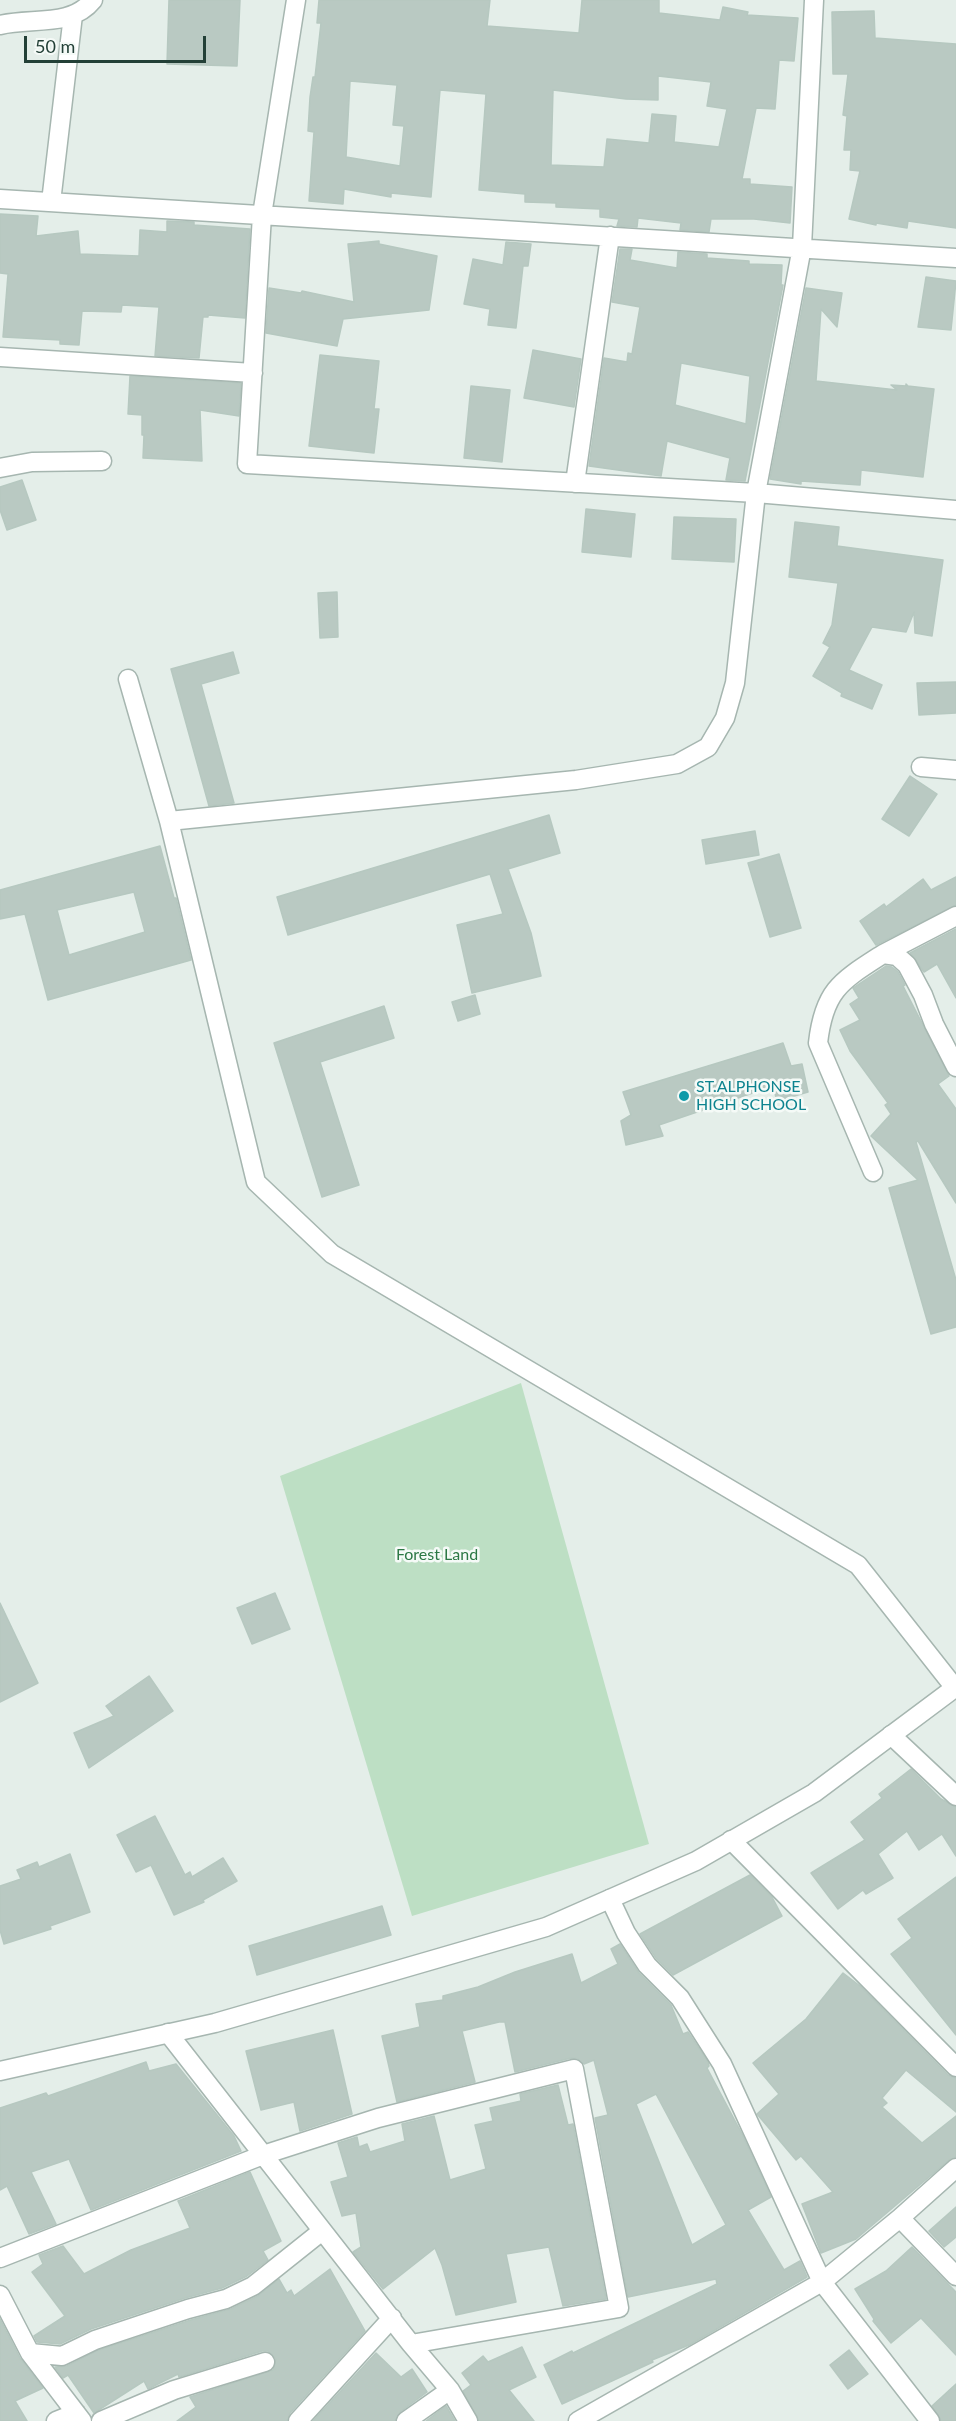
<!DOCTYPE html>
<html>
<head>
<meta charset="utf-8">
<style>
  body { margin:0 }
  #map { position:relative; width:956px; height:2421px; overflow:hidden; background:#e4eee9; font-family:Lato,sans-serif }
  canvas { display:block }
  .scale { position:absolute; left:24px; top:36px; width:182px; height:27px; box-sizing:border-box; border:3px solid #234037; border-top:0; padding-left:8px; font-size:18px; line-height:21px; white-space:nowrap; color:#234037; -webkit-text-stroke:4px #f5faf7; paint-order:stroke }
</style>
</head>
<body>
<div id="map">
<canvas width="956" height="2421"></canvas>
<div class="scale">50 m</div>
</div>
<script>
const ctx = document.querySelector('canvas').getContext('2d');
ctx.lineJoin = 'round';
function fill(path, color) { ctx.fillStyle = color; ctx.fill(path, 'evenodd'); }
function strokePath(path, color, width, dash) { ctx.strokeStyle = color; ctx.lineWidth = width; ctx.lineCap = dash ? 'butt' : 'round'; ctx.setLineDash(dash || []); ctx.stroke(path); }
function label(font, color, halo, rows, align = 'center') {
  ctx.font = font + ' Lato,sans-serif'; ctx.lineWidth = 5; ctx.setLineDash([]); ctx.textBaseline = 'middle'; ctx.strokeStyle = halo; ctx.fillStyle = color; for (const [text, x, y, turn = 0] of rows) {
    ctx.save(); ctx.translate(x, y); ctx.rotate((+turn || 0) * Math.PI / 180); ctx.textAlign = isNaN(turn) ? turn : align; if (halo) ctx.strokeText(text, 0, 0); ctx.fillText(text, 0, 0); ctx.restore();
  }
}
fill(new Path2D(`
  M521,1383L649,1844L412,1916L280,1476Z`), '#bddfc4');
const building = new Path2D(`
  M169,0H240L237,66L167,64Z
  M319,0H490L487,26L579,33L582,0H659V13L720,20L723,7L748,12L747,15L798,18L794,61L779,60L775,109L756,108L742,179H750V184L792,187L790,223L754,219H711L709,232L680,230L681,223L638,218L637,227L617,226L619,219L600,217V209L556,207V203L525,202V194L479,190L486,94L440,90L431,197L391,193V197L344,189L343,204L309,201L314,132L308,131L310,97L313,77H315L321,23H317ZM658,76L711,82L707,106L727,109L719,147L674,142L676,116L652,114L649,143L607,139L604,167L551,165L553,90L626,99L658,100ZM350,81L397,85L393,125L404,126L400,166L346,157Z
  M874,11L875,38L956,44V228L908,221L907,228L876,223V225L849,219L860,171L850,170L851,150H844L847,116L843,115L848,74H833L832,12Z
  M0,214L38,216L36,236L78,231L80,254L139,256L140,230L167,232V221L194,222V225L250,229L245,318L208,315V317H203L199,358L155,356L159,307L122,305L121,312L82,311L79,345L60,344V340L3,337L8,274L0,273Z
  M379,241V244L437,256L429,310L343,319L337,346L266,333L269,288L301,293L302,291L354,302L348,244Z
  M506,242L531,244L528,266H523L516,328L488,325L490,309L464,304L473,259L503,265Z
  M620,249H632L630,260L677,268L678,252L707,254V258L749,261V264L782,265L781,285H783L745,481L726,480L730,458L667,441L661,476L589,466L604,358L627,362L628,353L632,354L640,307L612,302ZM681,363L750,376L746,424L675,405Z
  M926,277L956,281L951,330L918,327Z
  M806,288L842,293L837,327L821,309L816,381L897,390L891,385L906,386V384L908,386L934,389L923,477L861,470L860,485L801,481V484L770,479Z
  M533,350L581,359L574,407L524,398Z
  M320,355L379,361L374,409H379L374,453L309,446Z
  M130,376L241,383L239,416L200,410L202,461L143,458L144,435H142V415L128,414Z
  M471,386L510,390L502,462L464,458Z
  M22,480L36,520L7,530L0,510V487Z
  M586,509L635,514L631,557L582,552Z
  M674,517L736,519L734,562L672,559Z
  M795,522L839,527L837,546L943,560L932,636L915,633L914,612L906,632L872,627L849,670L882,685L872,709L841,696L842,693L813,676L830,647L823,643L832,625L838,583L789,577Z
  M337,592L338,637L320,638L318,593Z
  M233,652L239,673L201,684L234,803L209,806L171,669Z
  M956,682V713L919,715L917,683Z
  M910,776L937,794L909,836L882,819Z
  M549,815L560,853L508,869L531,933L541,976L472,993L457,925L503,914L490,874L288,935L277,897Z
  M755,831L759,855L706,864L702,840Z
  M160,846L174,898H176L191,960L48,1000L25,914L0,919V890ZM134,892L145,932L69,955L57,910Z
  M779,854L801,928L770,937L748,863Z
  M956,877V905L876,945L860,921L884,904L886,907L923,879L931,890Z
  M956,929V998L937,964L924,972L910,953Z
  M886,966L892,967L898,972L905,985L903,986L949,1076L938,1084L956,1109V1203L918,1141L916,1142L956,1280V1327L931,1334L889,1188L918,1180L871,1136L891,1114L885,1105L888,1103L850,1051L840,1030L860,1020L850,1004L859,998L853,988Z
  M475,995L480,1014L458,1021L452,1002Z
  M384,1006L394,1038L320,1062L359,1185L322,1197L274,1043Z
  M783,1043L791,1066L802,1064L808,1092L777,1101L773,1086L659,1125L663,1136L626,1145L621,1121L631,1115L623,1092Z
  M275,1593L290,1629L252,1644L237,1608Z
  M0,1603L38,1683L0,1702Z
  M149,1676L173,1711L89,1768L74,1733L114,1716L106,1706Z
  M911,1769L941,1799L956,1807V1856L942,1834L919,1850L907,1831L878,1854L893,1878L866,1894L863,1890L838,1909L811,1873L865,1840L851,1822L882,1798L879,1794Z
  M155,1816L185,1875L190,1872L192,1877L223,1858L237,1881L203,1900L204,1902L174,1915L151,1865L136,1872L117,1835Z
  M70,1854L90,1912L50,1926L51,1929L4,1944L0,1930V1886L21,1879L17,1870L37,1862L39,1867Z
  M750,1875L772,1897L782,1916L673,1975L656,1958L640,1934Z
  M956,1877V2035L891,1954L912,1938L898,1919Z
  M382,1906L391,1935L257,1975L249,1946Z
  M620,1944L639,1973L671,2005L683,2034L688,2032L708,2062L709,2066L707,2068L742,2134L771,2197L748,2210L784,2270L800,2261L807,2277L689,2345L652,2360L653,2362L562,2404L544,2365L572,2351L573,2353L717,2284L716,2279L628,2297L595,2118L608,2115L594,2060L584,2064L578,2059L571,2058L515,2072L505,2022H499L462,2031L475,2082L397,2102L382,2036L420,2027L416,2004L443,2000V1996L478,1987L515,1972L572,1954L581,1983L618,1964L611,1949ZM656,2094L726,2225L692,2245L636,2104Z
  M843,1973L860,1986L948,2075L956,2078V2112L906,2070L882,2098L887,2103L882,2107L922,2143L956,2116V2157L949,2160L856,2239L821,2253L802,2204L833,2192L801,2156L796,2160L757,2114L779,2094L753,2063L806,2019Z
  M333,2030L352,2114L300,2131L294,2102L261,2110L246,2051Z
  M146,2062L149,2071L176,2064L234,2136L241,2151L91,2210L69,2159L31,2172L56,2224L29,2234L7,2186L0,2190V2108L46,2093L48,2096Z
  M558,2085L568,2125L573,2124L606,2299L563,2306L549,2247L506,2254L516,2302L456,2315L442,2265L435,2248L383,2289L353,2252L361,2247L356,2213L342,2216L331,2182L348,2177L338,2143L357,2137L359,2147L367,2144L370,2152L405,2141L402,2124L434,2116L450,2180L486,2169L475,2125L493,2121L490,2108L521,2101L520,2094Z
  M250,2172L281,2241L263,2251L268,2260L247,2276L222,2288L185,2298L91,2329L60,2344L37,2342L34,2336L65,2316L32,2272L43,2264L39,2255L63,2246L84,2274L131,2250L190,2228L178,2201Z
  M956,2207V2237L944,2247L929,2231Z
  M912,2247L956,2292V2355L921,2318L891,2343L873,2321L874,2319L855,2289L886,2271Z
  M330,2269L365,2331L290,2413L287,2421H177L196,2407L190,2397L273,2370L276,2359L268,2351H262L179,2377L178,2374L148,2389L144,2381L94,2413L68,2375L63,2378L55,2367L67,2366L99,2350L191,2320L231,2309L258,2296L279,2279L287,2293L291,2290L294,2296Z
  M0,2319L20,2358L43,2388L15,2401L27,2421H0Z
  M522,2347L536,2377L509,2390L534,2421H479L463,2391L471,2385L462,2373L483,2356L488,2362Z
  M849,2350L868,2374L848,2389L830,2365Z
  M376,2353L401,2377L412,2369L427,2392L400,2412L395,2421H313Z
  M956,2384V2421H941L932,2406Z
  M446,2406L455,2421H426Z`);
fill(building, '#b9c9c2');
strokePath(building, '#b6c8c0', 1.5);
const minor = new Path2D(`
  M296,0L262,215L247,464L756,493L956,510
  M0,25C30,17 71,28 93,0
  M0,199L956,258
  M51,202L73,15
  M0,357L253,373
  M0,468L32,462L102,461
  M575,483L610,236
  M128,679L169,821L256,1182L332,1254L858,1565L955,1688
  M921,767L956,770
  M169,821L576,780L677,764L708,747L725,718L735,683L756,493L802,247L814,0
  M956,916L883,954L897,956L907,965L923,995L934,1024L956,1067
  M873,1172L818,1043C824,990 841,981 883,954
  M891,1735L956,1796
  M731,1840L956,2067
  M610,1899L626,1933L647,1965L680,1998L722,2064L822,2282L930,2421
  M168,2033L411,2344L450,2390L468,2421
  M900,2218L956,2276
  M0,2258L263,2155L378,2118L574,2069L619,2308L411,2344
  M0,2295L30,2353L82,2421
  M30,2353L62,2356L95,2340L188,2309L226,2299L253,2286L322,2231
  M56,2421L76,2413
  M101,2421L174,2390L265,2362
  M298,2421L392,2318
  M406,2421L450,2390
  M578,2421L822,2282L900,2218L956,2168`);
const tertiary = new Path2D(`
  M0,2071L215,2023L546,1927L696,1861L814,1793L956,1687`);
strokePath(minor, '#a6b6b0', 21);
strokePath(tertiary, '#a6b6b0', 21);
strokePath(minor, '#fff', 18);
strokePath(tertiary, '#fff', 18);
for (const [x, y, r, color] of [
  [684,1096,6,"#0f9aa8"]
]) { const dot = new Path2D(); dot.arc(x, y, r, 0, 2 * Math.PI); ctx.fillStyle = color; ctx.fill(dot); strokePath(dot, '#f5faf7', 2); }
label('16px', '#0d838f', '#f5faf7', [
  ["ST.ALPHONSE",696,1087],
  ["HIGH SCHOOL",696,1105]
], 'left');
label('16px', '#2c7845', '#f5faf7', [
  ["Forest Land",437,1555]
]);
</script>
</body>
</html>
